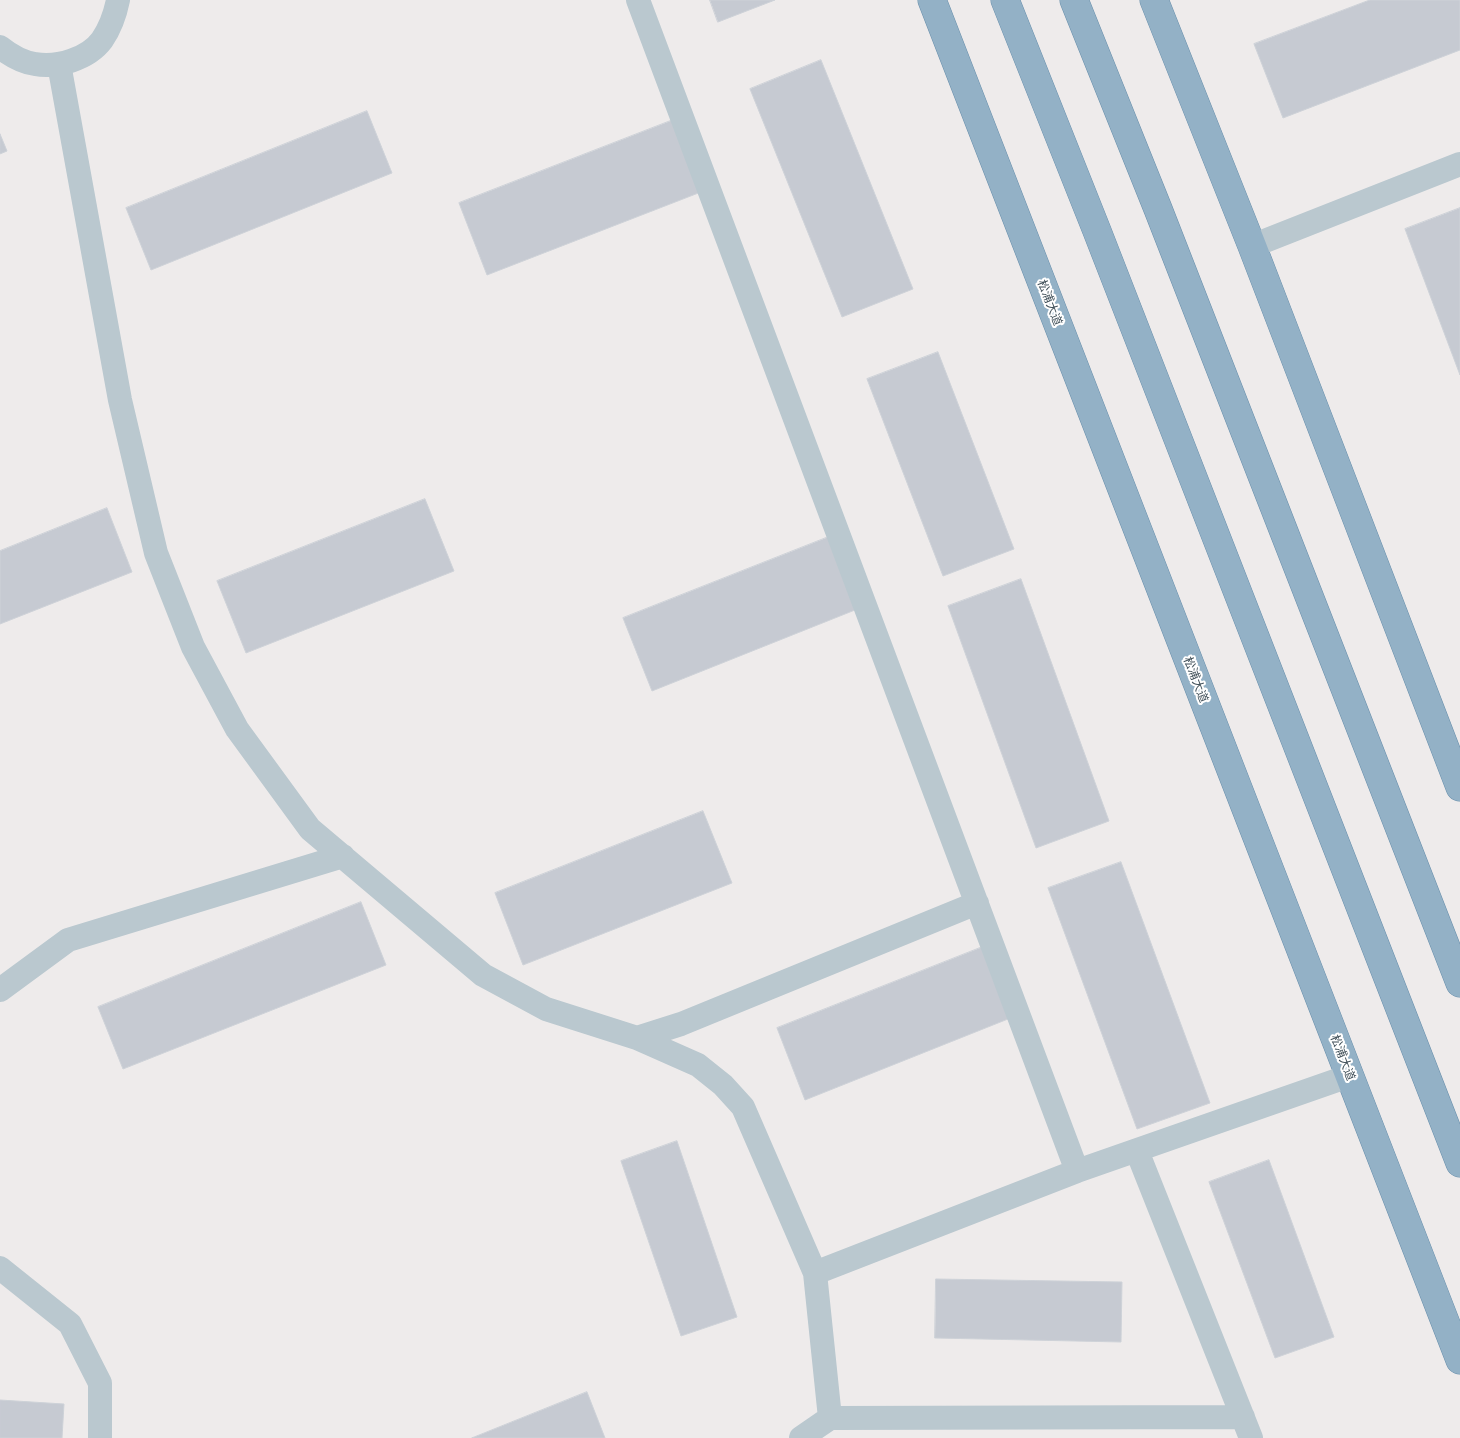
<!DOCTYPE html>
<html>
<head>
<meta charset="utf-8">
<style>
  body { margin:0 }
  canvas { display:block; background:#eeebeb }
</style>
</head>
<body>
<canvas width="1460" height="1438"></canvas>
<script>
const ctx = document.querySelector('canvas').getContext('2d');
ctx.lineJoin = 'round';
function fill(path, color) { ctx.fillStyle = color; ctx.fill(path, 'evenodd'); }
function strokePath(path, color, width, dash) { ctx.strokeStyle = color; ctx.lineWidth = width; ctx.lineCap = dash ? 'butt' : 'round'; ctx.setLineDash(dash || []); ctx.stroke(path); }
function label(font, color, halo, rows, align = 'center') {
  ctx.font = font + ' Roboto,"Noto Sans SC",sans-serif'; ctx.lineWidth = 4; ctx.setLineDash([]); ctx.textBaseline = 'middle'; ctx.strokeStyle = halo; ctx.fillStyle = color; for (const [text, x, y, turn = 0] of rows) {
    ctx.save(); ctx.translate(x, y); ctx.rotate((+turn || 0) * Math.PI / 180); ctx.textAlign = isNaN(turn) ? turn : align; if (halo) ctx.strokeText(text, 0, 0); ctx.fillText(text, 0, 0); ctx.restore();
  }
}
const building = new Path2D(`
  M710,0H775L718,22Z
  M1370,0H1460V50L1283,118L1254,44Z
  M821,60L913,289L842,317L750,89Z
  M367,111L392,173L151,270L126,208Z
  M673,120L701,192L487,275L459,203Z
  M0,134L7,151L0,154Z
  M1460,208V375L1405,229Z
  M938,352L1014,549L943,576L867,379Z
  M425,499L454,571L246,653L217,581Z
  M107,508L132,572L0,624V551Z
  M831,536L860,608L652,691L623,618Z
  M1021,579L1109,821L1036,848L948,606Z
  M703,811L732,883L523,965L495,893Z
  M1121,862L1210,1103L1137,1129L1048,888Z
  M361,902L386,965L123,1069L98,1007Z
  M985,946L1013,1017L805,1100L777,1028Z
  M677,1141L737,1317L681,1336L621,1161Z
  M1269,1160L1334,1337L1275,1358L1209,1182Z
  M936,1279L1122,1282L1121,1342L935,1338Z
  M587,1392L605,1438H472Z
  M0,1400L64,1404L62,1438H0Z`);
fill(building, '#c6cad2');
strokePath(building, '#ced2d8', 1);
const trunk = new Path2D(`
  M932,0L1460,1360
  M1005,0L1097,231L1460,1163
  M1074,0L1158,209L1460,983
  M1154,0L1252,246L1460,787`);
strokePath(trunk, '#698fab', 29);
strokePath(new Path2D(`
  M638,0L1077,1171
  M0,47C10,55 22,62 35,64C57,68 88,59 102,40C111,27 115,15 118,0
  M59,64L120,400L156,553L193,647L237,729L310,829L483,975L546,1009L637,1038L698,1065L723,1085L743,1107L815,1273L830,1418L801,1438
  M1252,246L1460,164
  M0,990L68,940L343,856
  M637,1038L681,1024L977,903
  M1137,1151L1251,1438
  M0,1268L70,1324L100,1383V1438
  M815,1273L1077,1171L1349,1076
  M830,1418L1243,1417`), '#bac8cf', 24);
strokePath(trunk, '#93b1c6', 28);
label('12px', '#42515a', '#fff', [
  ["松浦大道",1049,303,69],
  ["松浦大道",1195,680,69],
  ["松浦大道",1342,1058,69]
]);
</script>
</body>
</html>
